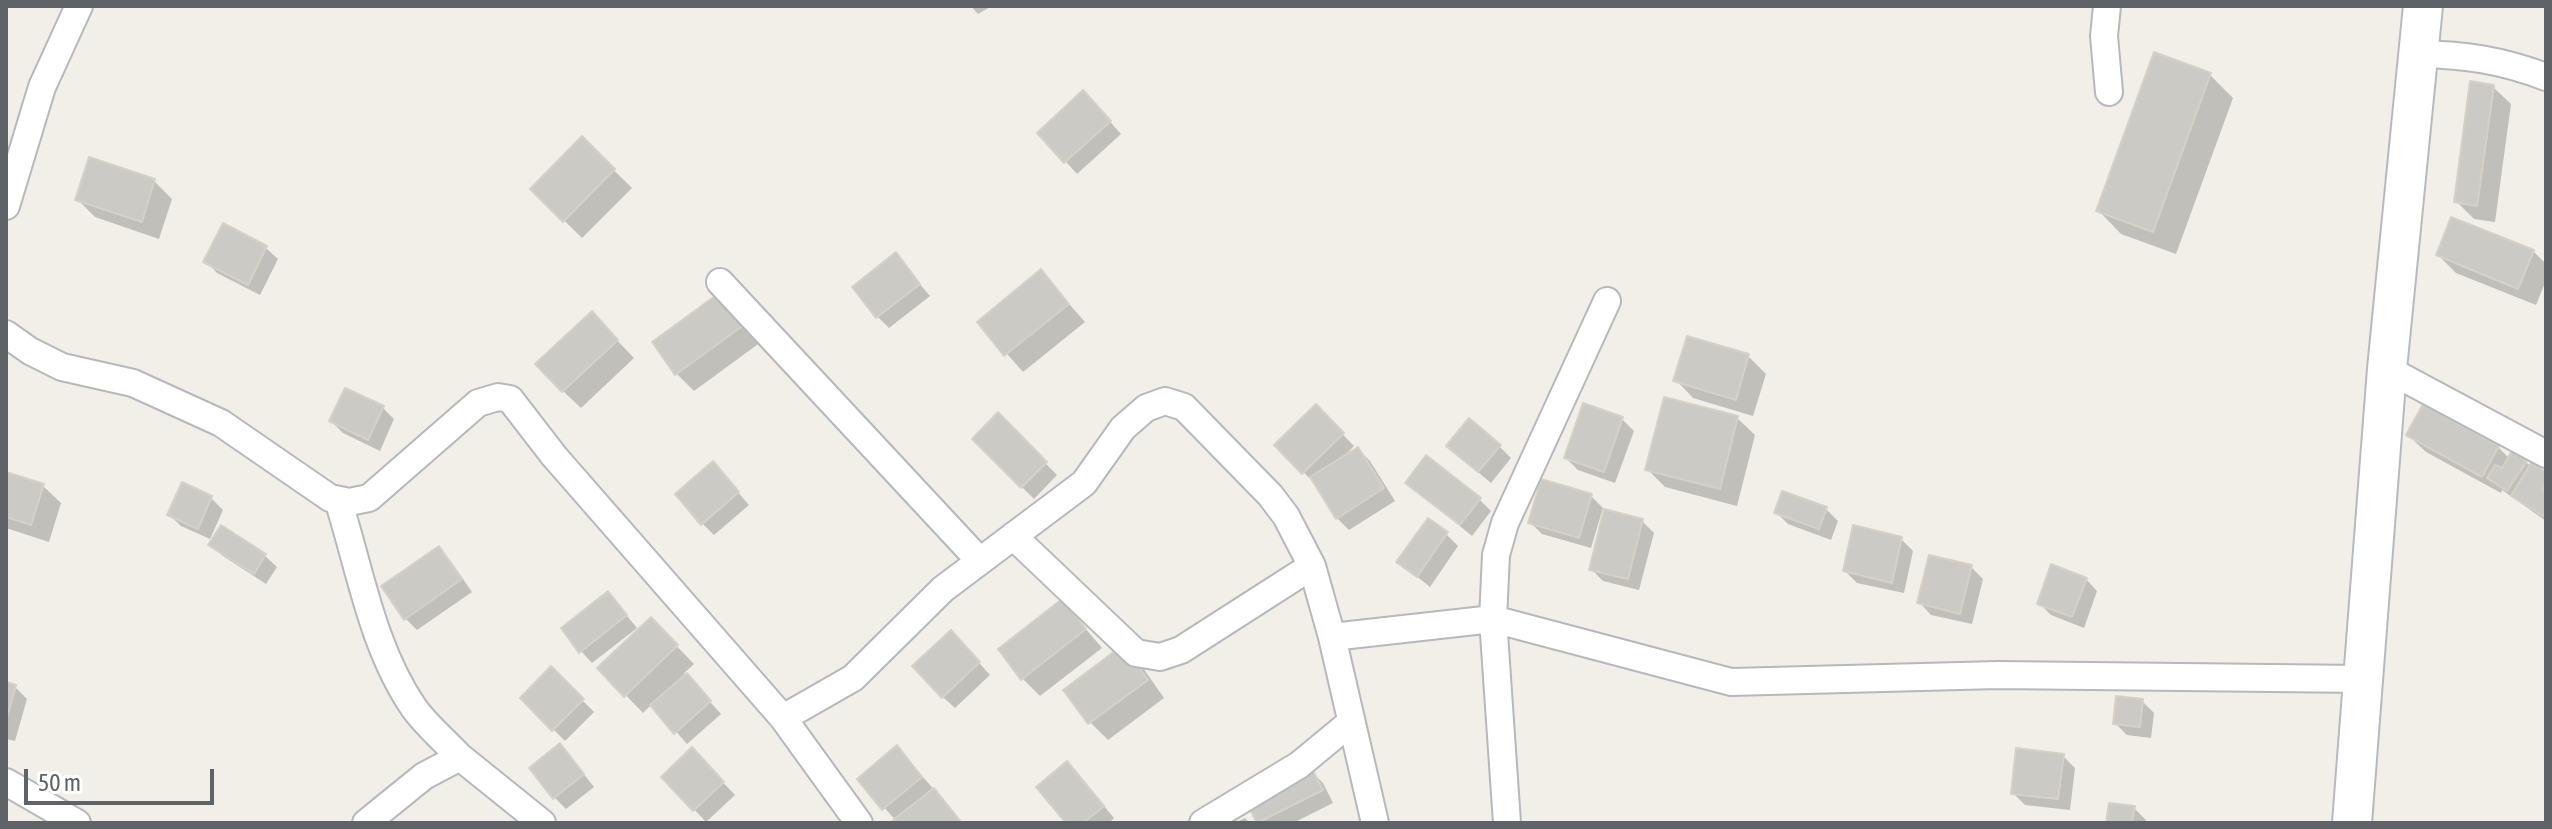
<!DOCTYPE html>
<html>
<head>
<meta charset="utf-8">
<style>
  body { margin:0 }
  #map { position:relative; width:2552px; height:829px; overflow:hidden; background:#f1efe8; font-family:"Asap Condensed",sans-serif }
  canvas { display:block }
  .frame { position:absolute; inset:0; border:8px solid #5f6368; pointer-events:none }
  .scale { position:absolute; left:24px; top:769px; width:190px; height:36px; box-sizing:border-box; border:4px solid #5f6368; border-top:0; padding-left:10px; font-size:24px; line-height:28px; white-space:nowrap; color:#5f6368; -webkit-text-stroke:6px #fff; paint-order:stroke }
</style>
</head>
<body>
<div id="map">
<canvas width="2552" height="829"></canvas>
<div class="frame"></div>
<div class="scale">50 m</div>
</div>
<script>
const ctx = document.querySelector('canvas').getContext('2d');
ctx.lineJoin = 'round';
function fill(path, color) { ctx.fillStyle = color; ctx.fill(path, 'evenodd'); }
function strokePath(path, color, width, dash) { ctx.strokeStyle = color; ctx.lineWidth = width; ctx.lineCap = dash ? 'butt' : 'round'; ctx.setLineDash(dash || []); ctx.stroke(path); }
fill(new Path2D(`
  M971,6H992L978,14Z
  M2210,75L2233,98L2176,254L2121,234L2099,211Z
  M2493,87L2511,104L2495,222L2474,219L2456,201Z
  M1095,105L1121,134L1077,174L1040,133Z
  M582,139L632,188L582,238L532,189Z
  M154,181L172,199L159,239L95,217L78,200Z
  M266,248L278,259L260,295L217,273L206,261Z
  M2533,251L2546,264V280L2536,305L2456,273L2438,255Z
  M895,255L930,296L889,328L877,316Z
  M1041,272L1085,322L1023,372L979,322Z
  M721,294L761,342L694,391L676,373Z
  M609,332L634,358L581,408L563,391Z
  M1748,356L1766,374L1753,416L1693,398L1676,380Z
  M1316,407L1354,446L1345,455L1358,449L1370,461L1395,501L1349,530L1337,518L1315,484L1277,445Z
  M383,408L394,419L380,451L343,433L331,421Z
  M998,415L1057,475L1034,499L974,439Z
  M1737,418L1755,435L1737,506L1665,487L1647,469Z
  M1622,419L1634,431L1615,483L1578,470L1566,458Z
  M2408,435L2498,447L2510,459L2525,462L2546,475V521L2502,490L2501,493L2426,452Z
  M1499,446L1511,458L1491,483L1460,457Z
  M6,474L43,486L61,503L49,542L6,528Z
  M724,476L749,505L714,535L702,523Z
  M1407,483L1479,499L1491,511L1472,536Z
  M183,485L211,498L223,510L210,539L181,526L169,515Z
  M1591,496L1603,508L1591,548L1542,534L1530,522Z
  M1826,509L1838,521L1831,540L1788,524L1776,512Z
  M1642,521L1654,533L1639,590L1603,581L1591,569Z
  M1446,534L1458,546L1430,587L1399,562Z
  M1901,539L1913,551L1904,593L1857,583L1845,571Z
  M211,545L265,556L277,567L266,584L223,556Z
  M438,549L450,560L472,592L417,630L405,618Z
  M1971,567L1983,579L1972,624L1931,615L1920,603Z
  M2086,579L2097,591L2084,628L2051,615L2039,603Z
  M608,593L637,628L592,663L581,651Z
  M1062,601L1102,648L1040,696L1022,678Z
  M668,637L694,664L684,673L721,714L687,744L652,704L643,713L600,668Z
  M962,644L990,675L955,708L943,697Z
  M1123,648L1141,665L1164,698L1108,740L1090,722Z
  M551,669L594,712L565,741L522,698Z
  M6,684L15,687L27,699L15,741L6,739Z
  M2142,701L2154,713L2151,738L2127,735L2115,723Z
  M692,750L735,795L706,822L664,777Z
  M2063,756L2075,768L2070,810L2025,805L2013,793Z
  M571,758L594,787L566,809L554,797Z
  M908,760L945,802L962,823H898L859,779Z
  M1311,771L1323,783L1333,803L1293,823H1259L1249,803Z
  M1078,775L1114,818L1109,823H1068Z
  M2134,808L2146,820L2145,823H2108Z
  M1245,818L1250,823H1235Z`), '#0003');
const building = new Path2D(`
  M2154,52L2211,73L2153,232L2096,211Z
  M2470,81L2494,85L2477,206L2454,202Z
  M1083,90L1111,121L1064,163L1037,133Z
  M582,136L615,169L563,222L530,189Z
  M89,157L155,179L142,222L75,200Z
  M2451,217L2534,250L2518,289L2436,255Z
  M223,223L267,246L248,285L203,262Z
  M896,252L920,284L876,318L852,287Z
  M1041,269L1069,304L1004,356L977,322Z
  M722,291L745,324L675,375L652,342Z
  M592,311L618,340L562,392L535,364Z
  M1687,336L1749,354L1736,400L1673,381Z
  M345,388L384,406L368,440L329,421Z
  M1664,397L1738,416L1720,489L1645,470Z
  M1583,403L1623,417L1604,472L1564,458Z
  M1316,404L1344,433L1302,474L1274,445Z
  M2423,404L2499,446L2482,477L2406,435Z
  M998,412L1047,462L1021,488L972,439Z
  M1469,418L1501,445L1478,472L1446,446Z
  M1358,447L1384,488L1336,519L1310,477Z
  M2512,451L2527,461L2507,491L2487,478L2495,465L2502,468Z
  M1426,455L1481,498L1460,525L1405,483Z
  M713,461L739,492L701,525L675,494Z
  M2531,463L2546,472V482L2542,490L2546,492V511L2543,516L2511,496Z
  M6,472L44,484L31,525L6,517Z
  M1541,479L1592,494L1579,538L1528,523Z
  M182,482L212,496L198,529L167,515Z
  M1782,491L1827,507L1819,529L1774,513Z
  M1604,509L1643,519L1628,579L1589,570Z
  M1428,518L1448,532L1417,577L1396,562Z
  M221,525L266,554L254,574L208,545Z
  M1853,525L1902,537L1892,583L1843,571Z
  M439,546L462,579L404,620L381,586Z
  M1929,555L1972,565L1960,614L1917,603Z
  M2051,564L2087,578L2072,617L2037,604Z
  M608,591L627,615L579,653L561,628Z
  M1062,599L1086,629L1021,680L998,649Z
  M651,617L678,645L624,697L597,668Z
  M951,630L980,662L942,698L912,666Z
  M1123,645L1148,680L1088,724L1063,690Z
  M551,666L584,699L552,731L520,698Z
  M687,673L711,701L674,734L650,705Z
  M6,682L16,685L6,721Z
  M2116,696L2143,699L2140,727L2113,724Z
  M560,743L584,774L553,799L529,768Z
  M897,745L922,777L882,810L857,779Z
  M692,747L724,782L693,811L661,777Z
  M2016,748L2064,754L2058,799L2011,794Z
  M1067,761L1104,806L1083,823H1066L1036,787Z
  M1312,769L1323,790L1257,823L1246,802Z
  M934,788L961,822L896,823L893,820Z
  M2109,803L2135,806L2132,823H2106Z`);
fill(building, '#cccac5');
strokePath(building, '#d6d1c6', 2);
const street = new Path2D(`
  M2107,6L2104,36L2109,92
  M2419,54C2466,55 2501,60 2546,77
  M6,206L42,87L79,6
  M720,282L979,560
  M6,334L30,351L62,367L133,383L221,423L330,498L349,502L369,498L478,403L498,397L510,399L554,456L783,718L859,823
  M2387,369L2546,454
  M338,500C360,569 372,647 414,708C426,725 445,741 460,757
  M1013,536L1136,653L1160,657L1181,650L1312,566
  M1332,637L1493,619L1731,682L1998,675L2363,679
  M783,718L853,678L943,589L1084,483L1123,428L1146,408L1165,401L1184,407L1270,495L1286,516L1312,566L1332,637L1375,823
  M6,782L77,823
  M366,823L424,776L460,757L542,823
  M1203,823L1299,765L1351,722
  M1507,823L1493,619L1496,555L1505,523L1607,301`);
const secondary = new Path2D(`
  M2352,823L2387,369L2423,6`);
strokePath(street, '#b5b8bc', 30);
strokePath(secondary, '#b6babf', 42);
strokePath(street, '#fff', 26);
strokePath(secondary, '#fff', 38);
</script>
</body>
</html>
